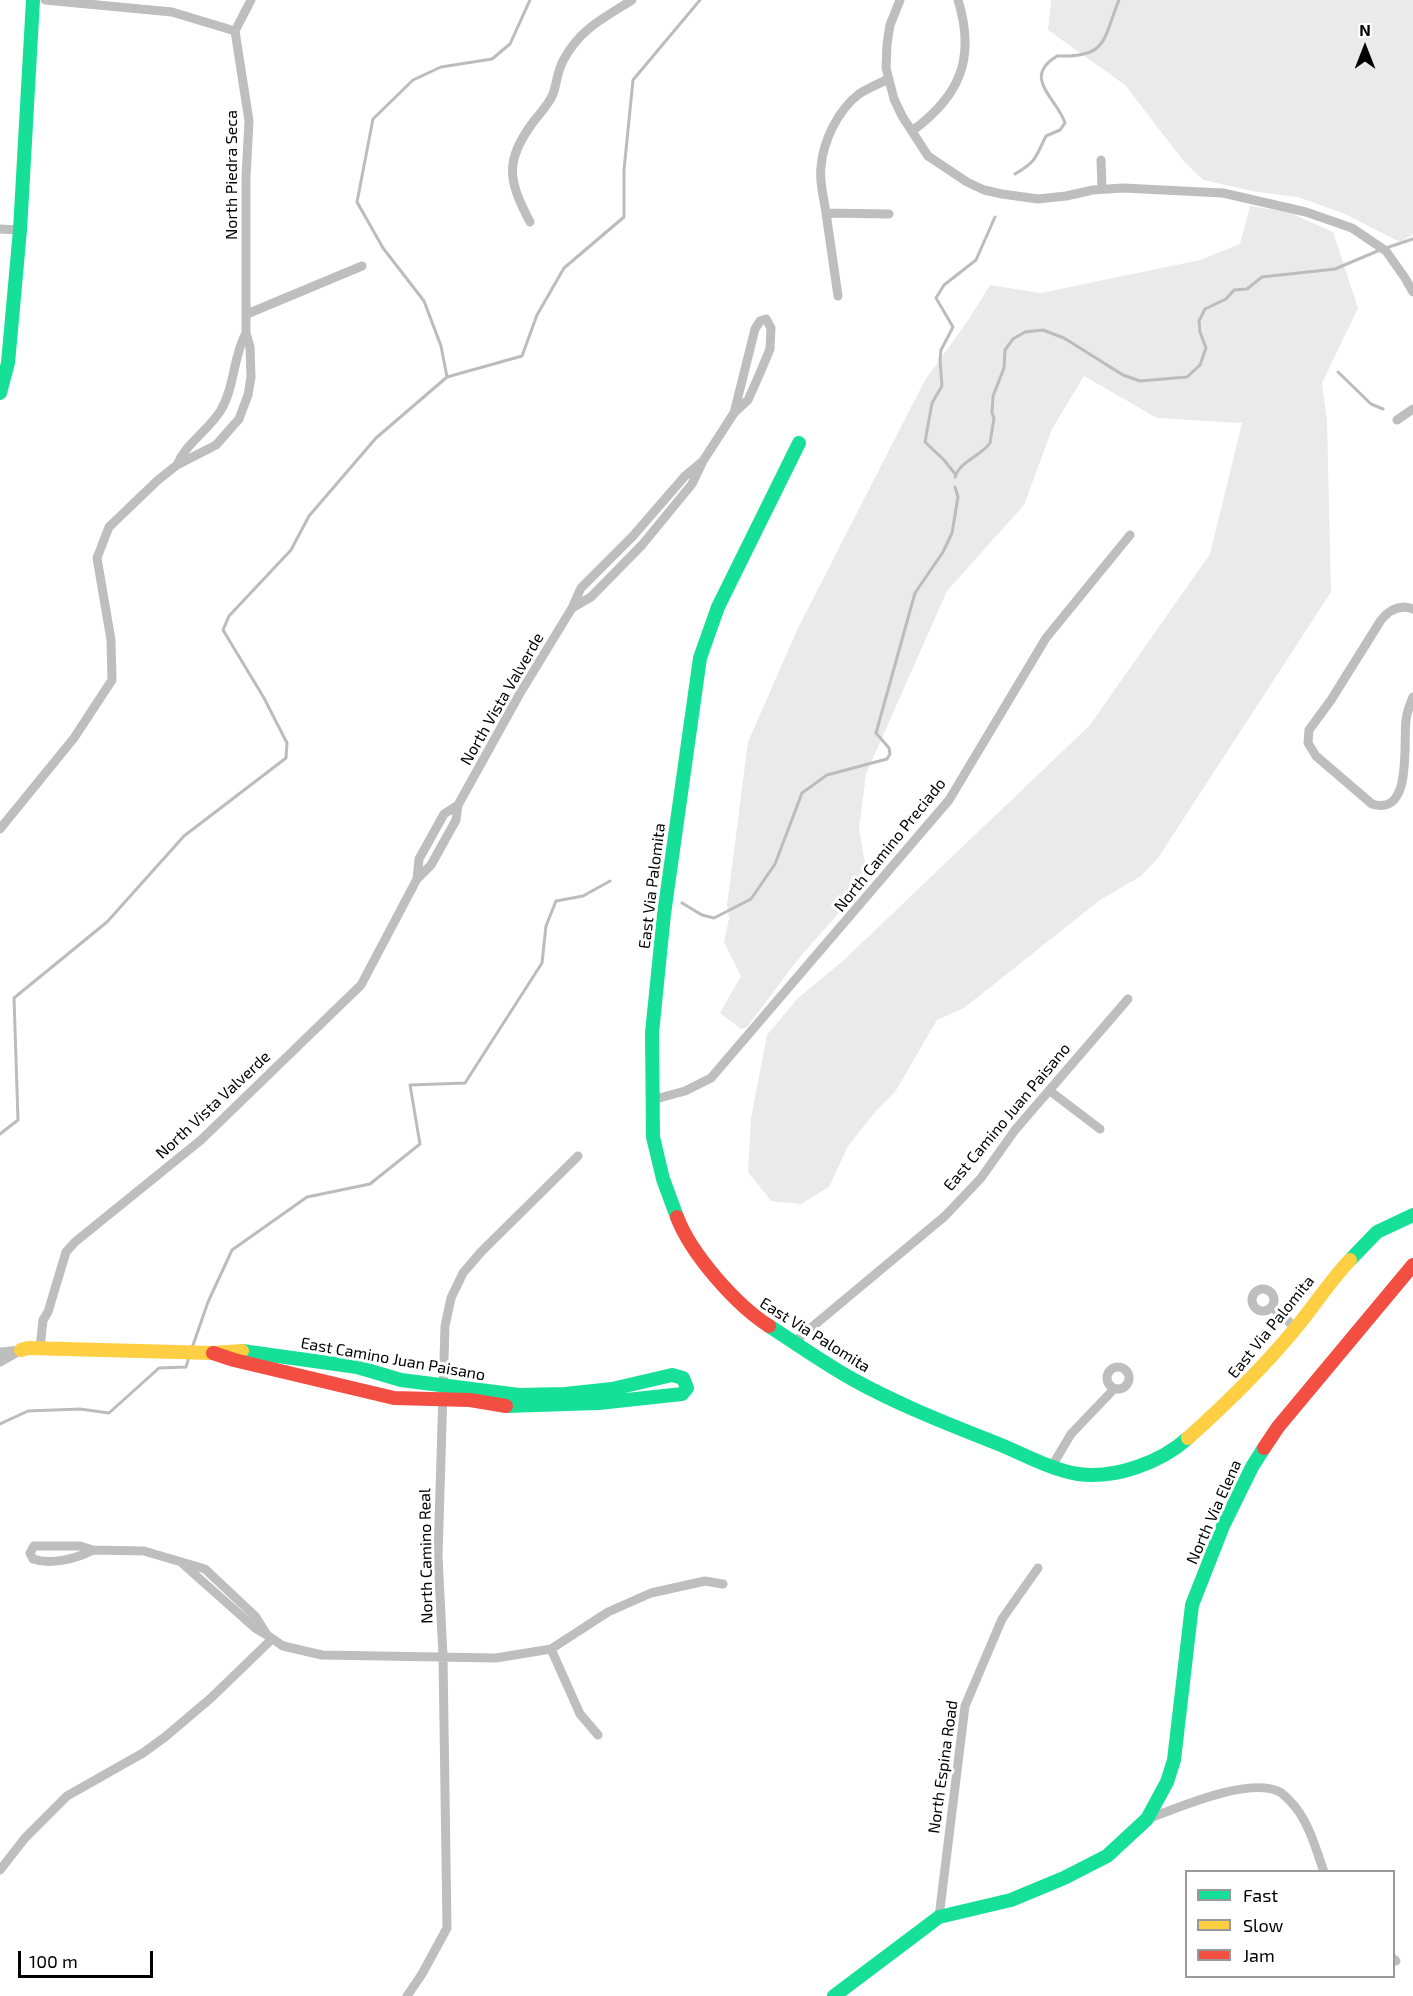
<!DOCTYPE html>
<html>
<head>
<meta charset="utf-8">
<style>
  body { margin:0 }
  #map { position:relative; width:1413px; height:1996px; overflow:hidden; background:#fff; font-family:"Exo 2",sans-serif }
  canvas { display:block }
  .legend { position:absolute; left:1185px; top:1870px; width:210px; height:108px; box-sizing:border-box; background:#fff; border:2px solid #999; margin:0; padding:8px 10px; list-style:none; font-size:18px; color:#000 }
  .legend li { display:flex; align-items:center; gap:12px; height:30px }
  .legend b { width:30px; border:2px solid #999 }
  .north { position:absolute; left:1335px; top:18px; width:60px; height:60px; -webkit-text-stroke:4px #fff; paint-order:stroke; rotate:0deg; font-size:16px; font-weight:700; line-height:24px; text-align:center; color:#000 }
  .north::after { content:''; display:block; margin:auto; width:21px; height:27px; background:#000; clip-path:polygon(50% 0,100% 100%,50% 72%,0 100%) }
  .scale { position:absolute; left:18px; top:1951px; width:135px; height:27px; box-sizing:border-box; border:3px solid #000; border-top:0; padding-left:8px; font-size:18px; line-height:21px; white-space:nowrap; color:#000; -webkit-text-stroke:4px #fff; paint-order:stroke }
</style>
</head>
<body>
<div id="map">
<canvas width="1413" height="1996"></canvas>
<ul class="legend">
<li><b style="height:8px;background:#16e098"></b>Fast</li>
<li><b style="height:8px;background:#ffcf43"></b>Slow</li>
<li><b style="height:8px;background:#f24e42"></b>Jam</li>
</ul>
<div class="north">N</div>
<div class="scale">100 m</div>
</div>
<script>
const ctx = document.querySelector('canvas').getContext('2d');
ctx.lineJoin = 'round';
function fill(path, color) { ctx.fillStyle = color; ctx.fill(path, 'evenodd'); }
function strokePath(path, color, width, dash) { ctx.strokeStyle = color; ctx.lineWidth = width; ctx.lineCap = dash ? 'butt' : 'round'; ctx.setLineDash(dash || []); ctx.stroke(path); }
function label(font, color, halo, rows, align = 'center') {
  ctx.font = font + ' "Exo 2",sans-serif'; ctx.lineWidth = 6; ctx.setLineDash([]); ctx.textBaseline = 'middle'; ctx.strokeStyle = halo; ctx.fillStyle = color; for (const [text, x, y, turn = 0] of rows) {
    ctx.save(); ctx.translate(x, y); ctx.rotate((+turn || 0) * Math.PI / 180); ctx.textAlign = isNaN(turn) ? turn : align; if (halo) ctx.strokeText(text, 0, 0); ctx.fillText(text, 0, 0); ctx.restore();
  }
}
fill(new Path2D(`
  M1051,0H1413V234L1400,242L1345,214L1298,197L1257,192L1203,180L1182,159L1125,85L1048,30Z
  M1250,206L1288,212L1333,232L1358,308L1322,383L1327,420L1331,592L1158,858L1141,876L1100,900L964,1008L937,1020L895,1092L876,1111L848,1146L829,1187L801,1204L771,1201L748,1172L751,1118L767,1035L798,998L845,959L1090,725L1210,554L1242,423L1157,418L1084,376L1052,429L1024,505L947,591L866,774L859,829L868,880L799,958L747,1027L741,1029L720,1013L741,976L724,942L729,919L727,905L748,742L797,630L925,380L969,319L990,285L1041,293L1200,260L1240,244Z`), '#eaeaea');
strokePath(new Path2D(`
  M1015,174C1037,161 1035,158 1046,136L1060,130L1065,123C1057,98 1021,78 1057,56C1108,58 1103,39 1119,0
  M1386,248L1413,239
  M1338,372L1371,404L1383,409
  M447,377L522,356L537,315L564,268L624,217V170L633,80L700,0
  M956,475L944,460L925,442L932,403L942,386L940,360L941,350L953,327L936,298L944,285L976,260L995,217
  M955,477C960,461 981,456 990,443L994,418L992,413L993,396L1004,368L1005,350L1013,339L1025,332L1043,330L1064,338L1123,375L1140,381L1187,377L1200,365L1206,348L1200,332L1199,321L1205,309L1226,299L1234,290L1247,289L1262,277L1335,269L1380,250
  M682,903L702,915L714,918L751,899L775,864L802,793L827,775L887,759L890,754L889,748L876,733L915,593L943,552L952,533L958,497L955,487
  M0,1134L18,1120L14,998L107,922L184,836L286,758L287,743L264,698L223,630L229,616L291,550L309,516L376,438L447,377L441,346L424,301L383,248L357,202L373,119L413,80L441,67L492,59L510,44L530,0
  M192,1348L208,1302L232,1250L307,1197L370,1184L420,1144L410,1085L465,1083L542,963L546,926L556,901L583,896L610,881
  M0,1424L28,1411L80,1409L109,1413L159,1368L186,1367L189,1357`), '#bcbcbc', 3);
strokePath(new Path2D(`
  M45,0L172,12L235,31
  M900,0L890,25L887,44L886,68L894,99L902,116L928,156L967,182L984,190L1002,194L1038,199L1066,196L1093,190L1123,188L1223,193L1306,212L1352,228L1386,251L1405,278L1413,292
  M235,31L251,0
  M912,131C960,96 976,58 958,0
  M1101,160L1102,189
  M826,213L889,214
  M530,222C508,180 504,161 534,121C541,112 549,104 553,94C557,83 557,71 564,59C581,28 604,18 632,0
  M0,229L20,230
  M838,296C834,268 830,240 826,213C824,198 819,182 821,167C823,141 838,110 859,94C868,88 879,84 888,79
  M247,314L362,266
  M1397,420L1413,409
  M177,465C186,443 208,431 221,410C235,386 233,356 246,333
  M572,608L591,597L642,545L692,484L703,461L734,413L748,400L760,373L770,349L771,328L766,319L760,321L755,329L734,413
  M1413,609C1400,604 1390,609 1381,620L1331,700L1309,730L1308,743L1316,756L1372,804C1413,817 1403,744 1406,720C1407,712 1410,704 1413,697
  M0,829L74,738L112,680L111,640L97,558L109,527L158,480L177,465L216,445L239,419L248,395L251,377L250,347L246,333V177L249,121L235,31
  M417,879L419,859L444,814L458,805
  M1050,1091L1100,1129
  M652,1100L685,1091L711,1078L949,800L1046,638L1130,535
  M1252 1300a11 11 0 1 1 22 0a11 11 0 1 1-22 0Z
  M1272,1307L1296,1328
  M794,1342L945,1216L981,1178L1015,1130L1128,999
  M40,1348L43,1320L48,1312L66,1252L75,1242L201,1140L361,985L417,879L431,865L456,820L458,805L519,695L572,608L581,588L633,536L685,476L703,461
  M0,1352L21,1350L0,1362
  M1107 1378a11 11 0 1 1 22 0a11 11 0 1 1-22 0Z
  M1052,1466L1071,1434L1114,1389
  M93,1550C76,1559 51,1565 33,1559L30,1553L34,1546H80L93,1550L144,1551L205,1569L255,1616L267,1635L255,1628L183,1564
  M267,1635L283,1646L322,1655L496,1658L551,1649L608,1612L651,1593L705,1581L723,1584
  M551,1649L580,1714L598,1735
  M1147,1819C1178,1808 1249,1776 1280,1792C1286,1796 1295,1806 1299,1812C1311,1830 1317,1852 1324,1872
  M0,1870L25,1838L67,1796L143,1753L165,1737L211,1698L272,1639
  M939,1917L965,1706L1002,1619L1038,1568
  M1394,1959L1396,1961
  M407,1996L422,1974L447,1928L443,1656L438,1556L445,1326L451,1298L463,1273L481,1252L578,1156`), '#bebebe', 9);
strokePath(new Path2D(`
  M0,393L8,363L20,230L33,0
  M677,1217L663,1179L653,1137L652,1033L664,914L700,658L718,607L799,443
  M1350,1260L1377,1232L1413,1215
  M769,1326C797,1344 825,1364 854,1380C901,1406 951,1425 1001,1445C1025,1455 1052,1470 1078,1474C1115,1479 1160,1463 1188,1438
  M242,1351L357,1367L401,1380L519,1395L565,1394L612,1389L672,1375L683,1378L687,1388L682,1394L599,1403L506,1406
  M834,1996L939,1917L1011,1900L1064,1878L1107,1856L1147,1819L1167,1782L1174,1760L1192,1605L1223,1526L1252,1467L1264,1448`), '#16e098', 14);
strokePath(new Path2D(`
  M21,1350L28,1348L213,1353L242,1351
  M1188,1438C1226,1404 1262,1369 1295,1329C1314,1306 1330,1281 1350,1260`), '#ffcf43', 14);
strokePath(new Path2D(`
  M677,1217C691,1254 736,1305 769,1326
  M213,1353L234,1360L394,1398L470,1400L506,1406
  M1264,1448L1278,1427L1413,1265`), '#f24e42', 14);
label('16px', '#000', '#fff', [
  ["North Piedra Seca",232,175,-90],
  ["North Vista Valverde",502,699,-60],
  ["North Camino Preciado",890,845,-51],
  ["East Via Palomita",652,886,-83],
  ["North Vista Valverde",213,1105,-43],
  ["East Camino Juan Paisano",1007,1117,-50],
  ["East Via Palomita",1271,1327,-51],
  ["East Via Palomita",815,1335,32],
  ["East Camino Juan Paisano",393,1359,10],
  ["North Via Elena",1214,1512,-66],
  ["North Camino Real",426,1556,-91],
  ["North Espina Road",943,1767,-82]
]);
</script>
</body>
</html>
